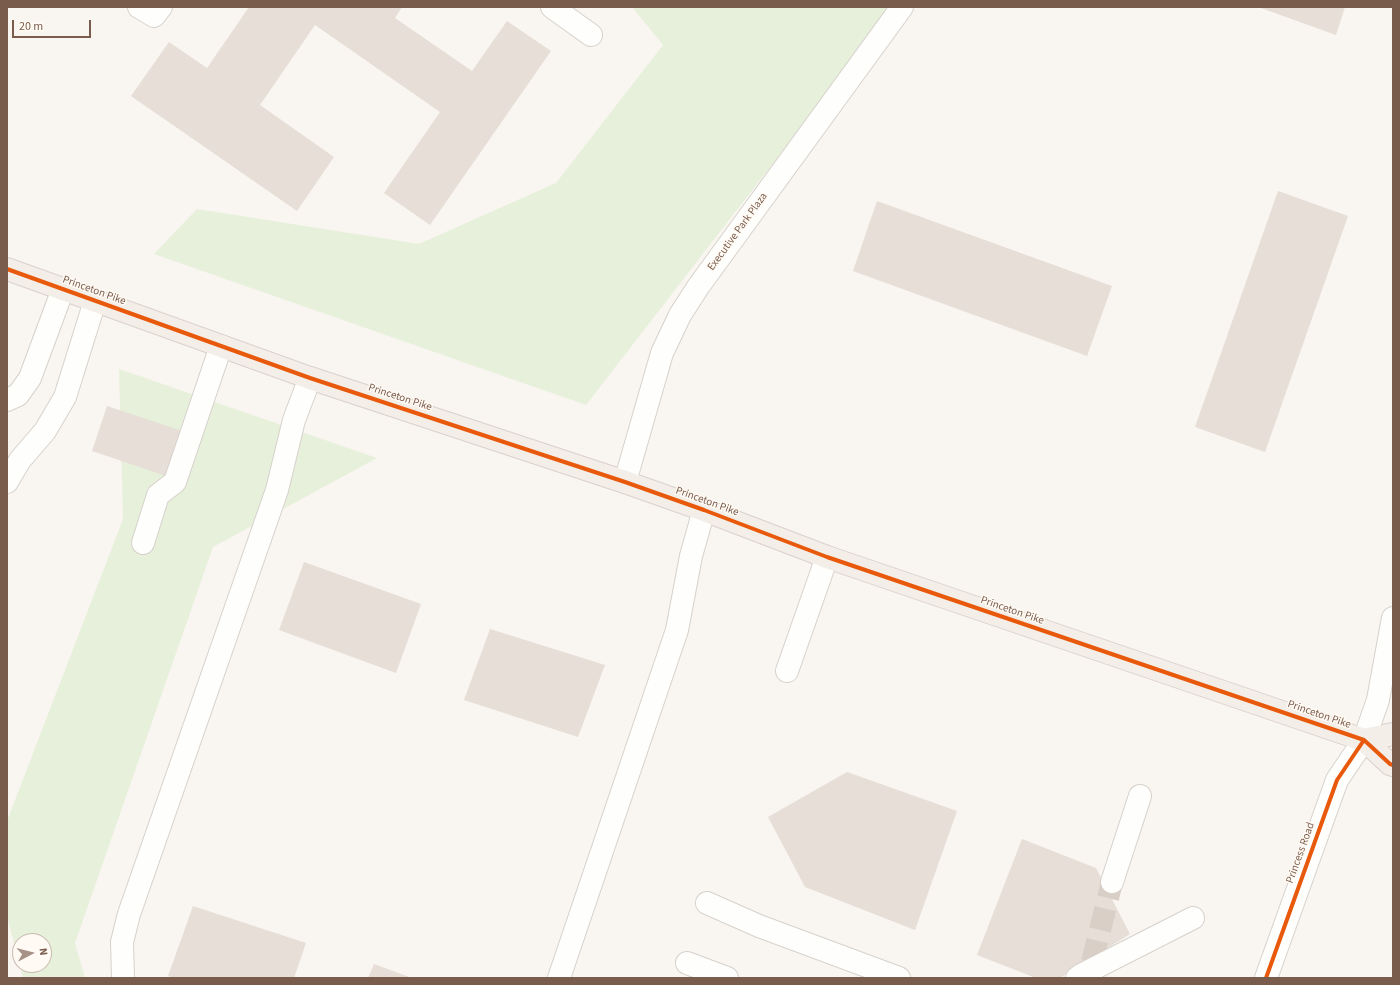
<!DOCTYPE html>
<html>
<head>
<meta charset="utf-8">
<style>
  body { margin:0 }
  #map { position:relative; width:1400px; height:985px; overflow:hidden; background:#f9f5f0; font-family:"Source Sans 3",sans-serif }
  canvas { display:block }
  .frame { position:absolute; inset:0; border:8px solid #7a5c4d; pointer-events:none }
  .north { position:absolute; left:12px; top:933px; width:40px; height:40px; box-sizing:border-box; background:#fffaf3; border:1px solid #cabbb1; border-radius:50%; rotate:83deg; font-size:11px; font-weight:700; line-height:16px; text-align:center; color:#7a5c4d }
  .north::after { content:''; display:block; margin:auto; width:14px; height:18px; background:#a69286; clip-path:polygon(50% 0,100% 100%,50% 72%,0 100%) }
  .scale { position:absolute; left:12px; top:20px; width:79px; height:18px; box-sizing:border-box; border:2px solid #7a5c4d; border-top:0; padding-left:5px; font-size:12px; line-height:14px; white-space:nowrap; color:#7a5c4d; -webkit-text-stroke:3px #fffaf3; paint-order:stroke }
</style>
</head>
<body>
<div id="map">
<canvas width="1400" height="985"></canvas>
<div class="frame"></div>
<div class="north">N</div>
<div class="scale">20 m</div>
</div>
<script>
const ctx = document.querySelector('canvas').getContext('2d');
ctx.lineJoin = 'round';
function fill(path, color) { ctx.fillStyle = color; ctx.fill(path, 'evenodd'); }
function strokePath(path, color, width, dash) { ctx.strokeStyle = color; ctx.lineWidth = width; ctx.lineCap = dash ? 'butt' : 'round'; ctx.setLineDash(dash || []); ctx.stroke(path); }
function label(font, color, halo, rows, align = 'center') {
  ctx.font = font + ' "Source Sans 3",sans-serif'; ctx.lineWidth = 3; ctx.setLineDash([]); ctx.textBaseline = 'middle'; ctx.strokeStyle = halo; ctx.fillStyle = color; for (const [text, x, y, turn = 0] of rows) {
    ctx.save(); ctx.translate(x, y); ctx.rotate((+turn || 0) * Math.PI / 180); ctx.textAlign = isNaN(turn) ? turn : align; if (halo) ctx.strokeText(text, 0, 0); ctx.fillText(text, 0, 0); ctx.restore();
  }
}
fill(new Path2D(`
  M632,7H894L586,405L154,254L197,209L419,244L556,183L663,45Z
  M119,369L377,458L213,547L75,943L85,978H23L7,916V821L123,519ZM20,941H44V965H20Z`), '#e7f0db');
fill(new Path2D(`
  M249,7H402L395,18L472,71L507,21L551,51L430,225L384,193L440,112L315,25L260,105L334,157L297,211L131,96L169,42L207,68Z
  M1258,7H1345L1336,35Z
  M1278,191L1348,216L1265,452L1195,427Z
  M877,201L1112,286L1087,356L853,271Z
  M107,406L185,432L169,477L92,451Z
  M304,562L421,604L396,673L279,630Z
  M490,629L605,665L578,737L464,700Z
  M847,772L957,811L915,930L805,887L768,817Z
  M1022,839L1096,868L1130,934L1060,978H1036L977,955Z
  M193,906L306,943L294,978H175L168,976Z
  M374,964L412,978H368Z`), '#e6ded7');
strokePath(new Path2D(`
  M1092,962L1112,882`), '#d9cfc7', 22, [22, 11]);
const minor = new Path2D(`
  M139,7L154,16L161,7
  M552,7L591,35
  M7,400L18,395L30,378L63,289
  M7,482L20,460L45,431L65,397L95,301
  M625,482L662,353L680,315L698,287L902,7
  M143,543L158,495L175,482L221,346
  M787,671L827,557
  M1112,882L1140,796
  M707,903L759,926L899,978
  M687,963L727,978
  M123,978L122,942L129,914L277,490L294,420L310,378
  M559,978L677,630L691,556L704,510
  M1077,978L1081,975L1193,918
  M1266,978L1337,780L1364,740L1378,700L1393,618`);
const major = new Path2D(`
  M7,269L310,378L625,482L704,510L827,557L1364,740L1390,764L1393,765
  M1364,740L1393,734`);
strokePath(minor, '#d7d1cb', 24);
strokePath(major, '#dad1cc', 24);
strokePath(minor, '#fefefd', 22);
strokePath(major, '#f3eee8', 22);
strokePath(new Path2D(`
  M7,269L310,378L625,482L704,510L827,557L1364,740L1390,764L1393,765
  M1266,978L1337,780L1364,740`), '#e8590c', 4);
label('11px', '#7a5c4d', '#fffaf3', [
  ["Executive Park Plaza",738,232,-54],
  ["Princeton Pike",94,291,20],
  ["Princeton Pike",400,398,18],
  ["Princeton Pike",707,502,20],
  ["Princeton Pike",1012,611,19],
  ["Princeton Pike",1319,715,19],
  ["Princess Road",1301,853,-70]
]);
</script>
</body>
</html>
